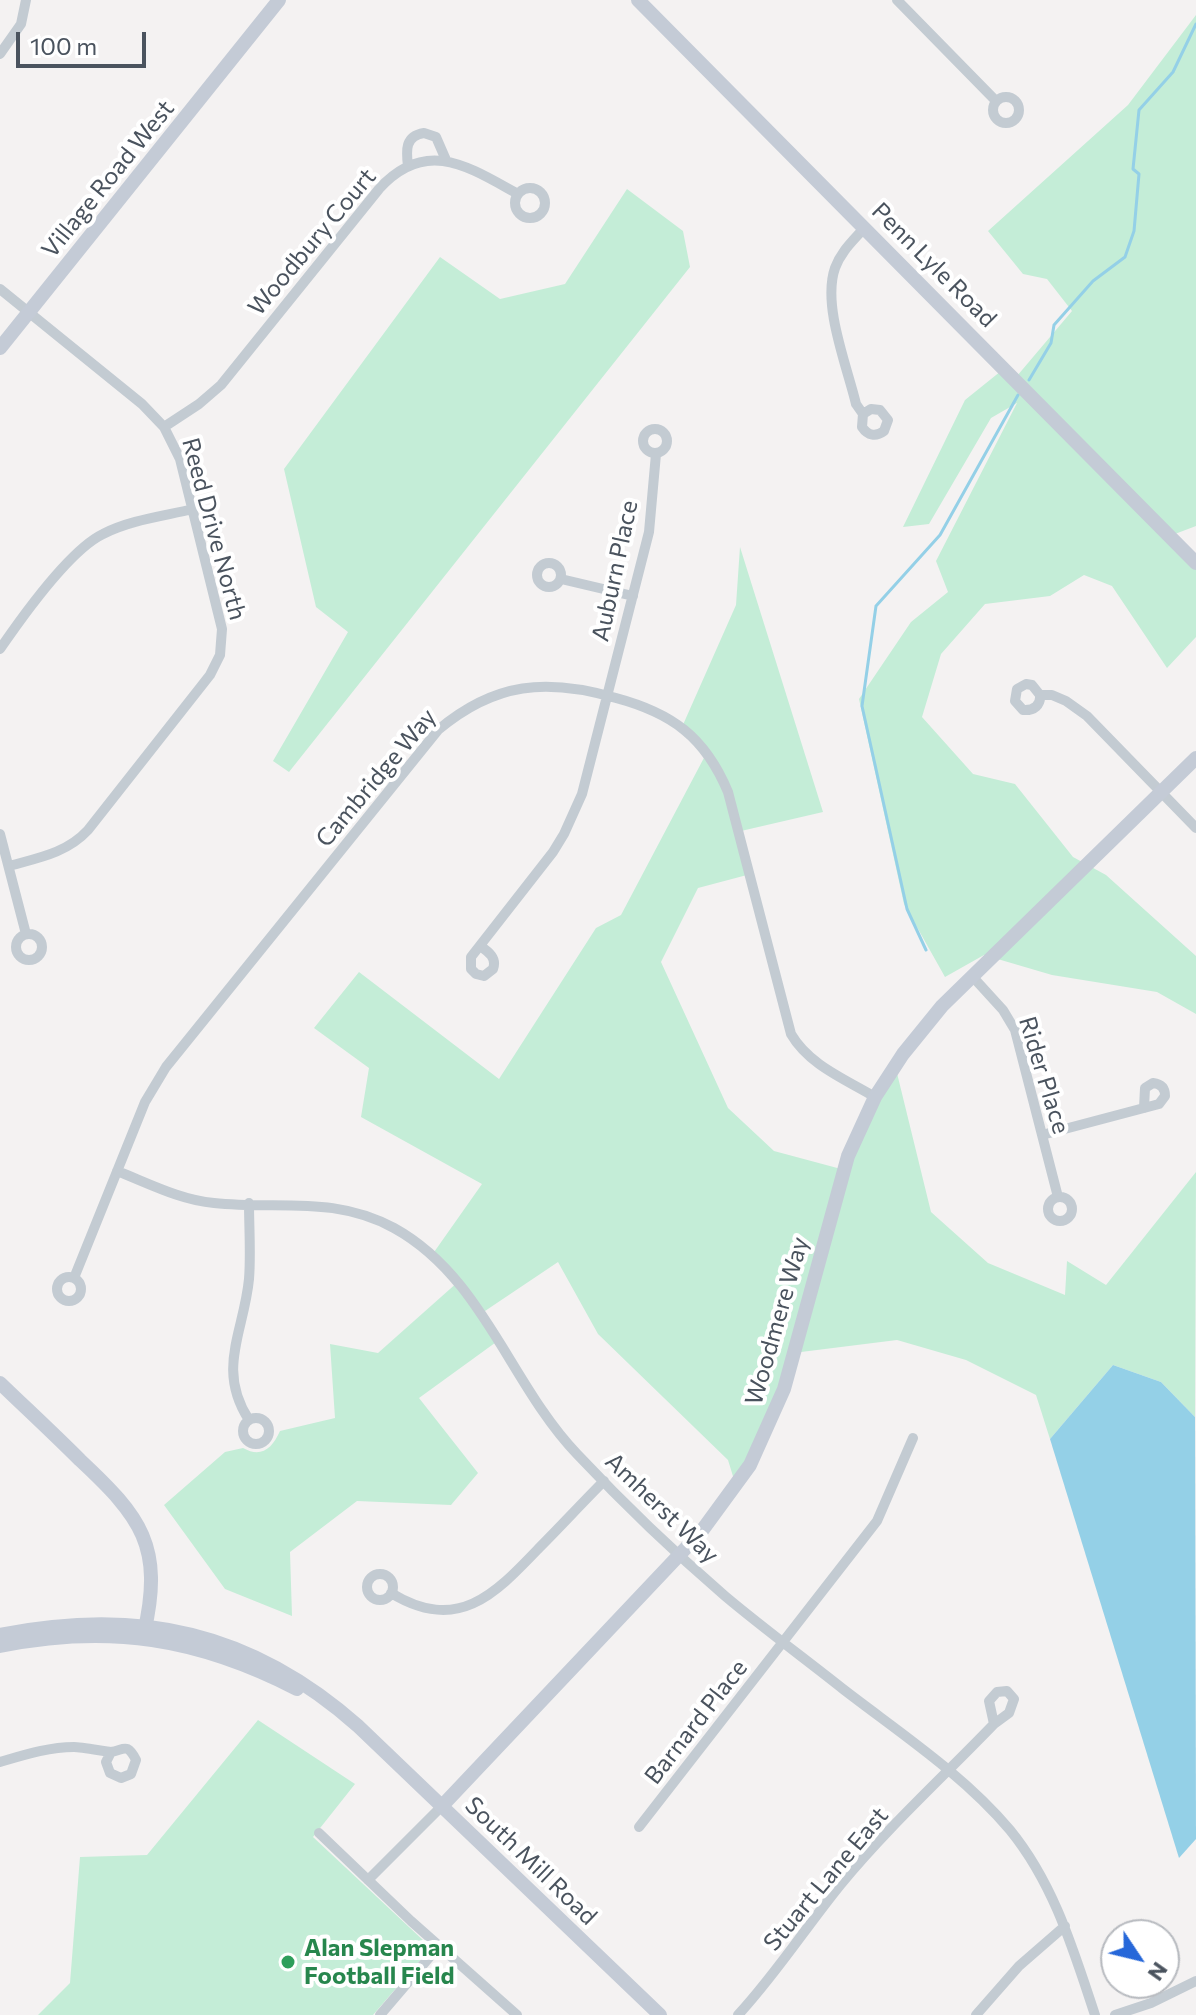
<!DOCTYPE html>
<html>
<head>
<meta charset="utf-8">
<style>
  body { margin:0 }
  #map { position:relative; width:1196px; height:2015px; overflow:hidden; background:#f4f2f2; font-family:Commissioner,sans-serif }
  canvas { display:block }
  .north { position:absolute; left:1100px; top:1919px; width:80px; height:80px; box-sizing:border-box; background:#fff; border:2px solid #b7babf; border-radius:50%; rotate:125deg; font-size:22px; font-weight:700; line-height:32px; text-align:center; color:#4a535e }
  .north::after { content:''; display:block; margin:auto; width:28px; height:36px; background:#2667d9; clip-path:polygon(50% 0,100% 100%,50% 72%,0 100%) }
  .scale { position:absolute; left:16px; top:32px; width:130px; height:36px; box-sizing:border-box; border:4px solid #4a535e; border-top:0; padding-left:10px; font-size:24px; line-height:28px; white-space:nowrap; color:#4a535e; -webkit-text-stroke:6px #fff; paint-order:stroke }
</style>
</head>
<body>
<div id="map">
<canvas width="1196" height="2015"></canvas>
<div class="north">N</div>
<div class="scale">100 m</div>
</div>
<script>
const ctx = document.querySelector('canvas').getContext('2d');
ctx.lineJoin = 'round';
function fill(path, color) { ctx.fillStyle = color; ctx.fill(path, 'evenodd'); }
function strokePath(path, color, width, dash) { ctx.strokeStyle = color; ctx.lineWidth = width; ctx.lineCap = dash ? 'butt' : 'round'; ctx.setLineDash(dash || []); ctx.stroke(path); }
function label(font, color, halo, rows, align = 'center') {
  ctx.font = font + ' Commissioner,sans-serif'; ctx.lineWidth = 8; ctx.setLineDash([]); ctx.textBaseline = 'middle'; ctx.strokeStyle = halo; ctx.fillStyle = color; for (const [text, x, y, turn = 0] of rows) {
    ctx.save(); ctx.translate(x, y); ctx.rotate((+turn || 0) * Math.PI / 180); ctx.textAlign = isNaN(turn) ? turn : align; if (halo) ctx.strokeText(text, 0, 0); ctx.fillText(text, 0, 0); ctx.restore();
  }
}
fill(new Path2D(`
  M1196,15V526L1167,537L1196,568V637L1167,668L1112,586L1084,575L1050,596L985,604L941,654L922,717L973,774L1015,784L1073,857L1106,875L1196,956V1014L1157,992L1052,975L984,955L945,977L904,904L859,699L911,622L948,592L936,561L1017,403L991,418L929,524L903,527L965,400L1006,367L1017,376L1072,311L1047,279L1023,274L988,231L1128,105Z
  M627,189L683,231L690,267L289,772L273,761L348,632L316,607L284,469L440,257L500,299L565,284Z
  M740,547L823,812L741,831L747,875L698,888L661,962L728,1108L774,1151L841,1169L895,1065L931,1212L988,1263L1065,1295L1067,1261L1106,1285L1196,1172L1195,1417L1161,1382L1113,1365L1050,1439L1036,1395L966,1360L897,1340L793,1353L736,1486L728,1460L598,1334L558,1262L482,1313L499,1340L419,1398L478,1473L451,1505L357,1501L290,1552L292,1616L225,1589L164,1505L225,1452L243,1448C261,1458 272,1449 280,1431L335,1418L330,1344L378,1353L459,1281L432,1255L482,1184L361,1117L369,1068L314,1028L359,972L499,1079L596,928L621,915L706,754L682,727L736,605Z
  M258,1720L355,1784L313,1837L425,1942L423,1957L373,2015H38L70,1983L80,1857L147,1855Z`), '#c4edd7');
fill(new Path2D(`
  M1113,1365L1161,1382L1195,1417L1196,1839L1179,1858L1050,1439Z`), '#94d0e7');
strokePath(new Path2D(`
  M1029,380L1051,343L1054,325L1093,281L1125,257L1134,231L1139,174L1133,169L1139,110L1173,72L1196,24
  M926,950L907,909L862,706L876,606L940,535L1018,395`), '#94d0e7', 3);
strokePath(new Path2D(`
  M897,0L996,101
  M0,54L21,24L26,0
  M993 110a13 13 0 1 1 26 0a13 13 0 1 1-26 0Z
  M408,166C406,150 405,136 424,133L436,137L446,160
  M515 203a15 15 0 1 1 30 0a15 15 0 1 1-30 0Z
  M0,289L142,404L164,427L180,459L222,629L220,655L210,675L88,830C67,853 38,858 9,866
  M863,414L871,409L880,410L888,420L884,431C876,437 868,436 862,427L863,414L856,404C847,366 822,305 835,268C841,251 854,240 865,227
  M164,427L199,404L221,385L379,189C426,137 469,167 518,194
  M643 441a12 12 0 1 1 24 0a12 12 0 1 1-24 0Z
  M537 575a12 12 0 1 1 24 0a12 12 0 1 1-24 0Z
  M561,579L633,596
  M0,649C22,617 70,550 103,534C130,520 164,516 193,509
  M1040,695C1041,705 1034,711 1023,710L1015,701L1017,689L1026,684L1032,685L1040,695H1052L1066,701L1087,716L1196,828
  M0,834L26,934
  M16 947a13 13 0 1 1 26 0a13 13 0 1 1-26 0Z
  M480,946C489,952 497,958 493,969L484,976L476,974L471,969V957L553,852L564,834L582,794L649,532L656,454
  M972,976L1003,1010L1015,1030L1058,1197
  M1042,1135L1159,1104L1165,1096C1165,1088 1161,1084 1153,1083L1145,1088L1144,1108
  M117,1171C148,1183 180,1200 214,1203C278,1210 333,1195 394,1228C483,1277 510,1384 577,1454C623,1503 674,1552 725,1596C763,1628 804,1658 843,1689C900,1733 964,1775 1010,1830C1054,1884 1073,1949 1095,2015
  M1048 1209a12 12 0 1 1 24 0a12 12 0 1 1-24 0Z
  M57 1289a12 12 0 1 1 24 0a12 12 0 1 1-24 0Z
  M74,1278L145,1102L166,1067L438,730C495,682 547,678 616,698C672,713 705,737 728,792L791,1034C809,1065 845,1079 875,1097
  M243 1431a13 13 0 1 1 26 0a13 13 0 1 1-26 0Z
  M249,1420C216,1369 244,1332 249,1279C251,1254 249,1228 249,1203
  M367 1587a13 13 0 1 1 26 0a13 13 0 1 1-26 0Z
  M391,1593C458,1634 495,1594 539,1548C561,1526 582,1503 604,1481
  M0,1762C24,1755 49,1747 74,1747C81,1747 108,1752 111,1752C124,1750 127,1742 136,1760L131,1774L121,1778L110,1773L106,1762L111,1752
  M639,1827L877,1521L913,1438
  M319,1833L411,1921L517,2015
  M368,1880L442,1806
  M380,2015L439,1946
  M738,2015C776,1974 806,1927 841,1884C888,1827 943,1777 994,1724L1009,1713L1014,1699L1007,1691L997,1692L989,1701L994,1724
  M976,2015L1019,1966L1065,1926
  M1115,2015L1151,2003L1196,1981`), '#c3cbd2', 10);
strokePath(new Path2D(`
  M638,0L1196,563
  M0,348L279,0
  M0,1383C27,1409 54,1434 80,1460C141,1517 164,1546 144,1633
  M0,1635C139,1607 252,1632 358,1726L660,2015
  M0,1646C109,1624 198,1638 297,1689
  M442,1806L701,1532L750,1465L784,1389L848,1156L875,1097L903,1054L942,1006L1196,758`), '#c4cbd6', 14);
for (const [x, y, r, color] of [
  [288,1962,8,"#2e9e5b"]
]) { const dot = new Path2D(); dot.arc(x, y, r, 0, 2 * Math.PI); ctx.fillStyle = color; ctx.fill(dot); strokePath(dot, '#fff', 3); }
label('24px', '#4a535e', '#fff', [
  ["Village Road West",108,179,-51],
  ["Woodbury Court",312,242,-50],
  ["Penn Lyle Road",934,265,45],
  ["Reed Drive North",214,529,75],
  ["Auburn Place",615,571,-78],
  ["Cambridge Way",376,778,-50],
  ["Rider Place",1044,1075,73],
  ["Woodmere Way",777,1321,-74],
  ["Amherst Way",662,1508,44],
  ["Barnard Place",696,1722,-52],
  ["South Mill Road",531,1861,44],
  ["Stuart Lane East",826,1879,-50]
]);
label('bold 24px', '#27864d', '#fff', [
  ["Alan Slepman",304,1948],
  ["Football Field",304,1976]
], 'left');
</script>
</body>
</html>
